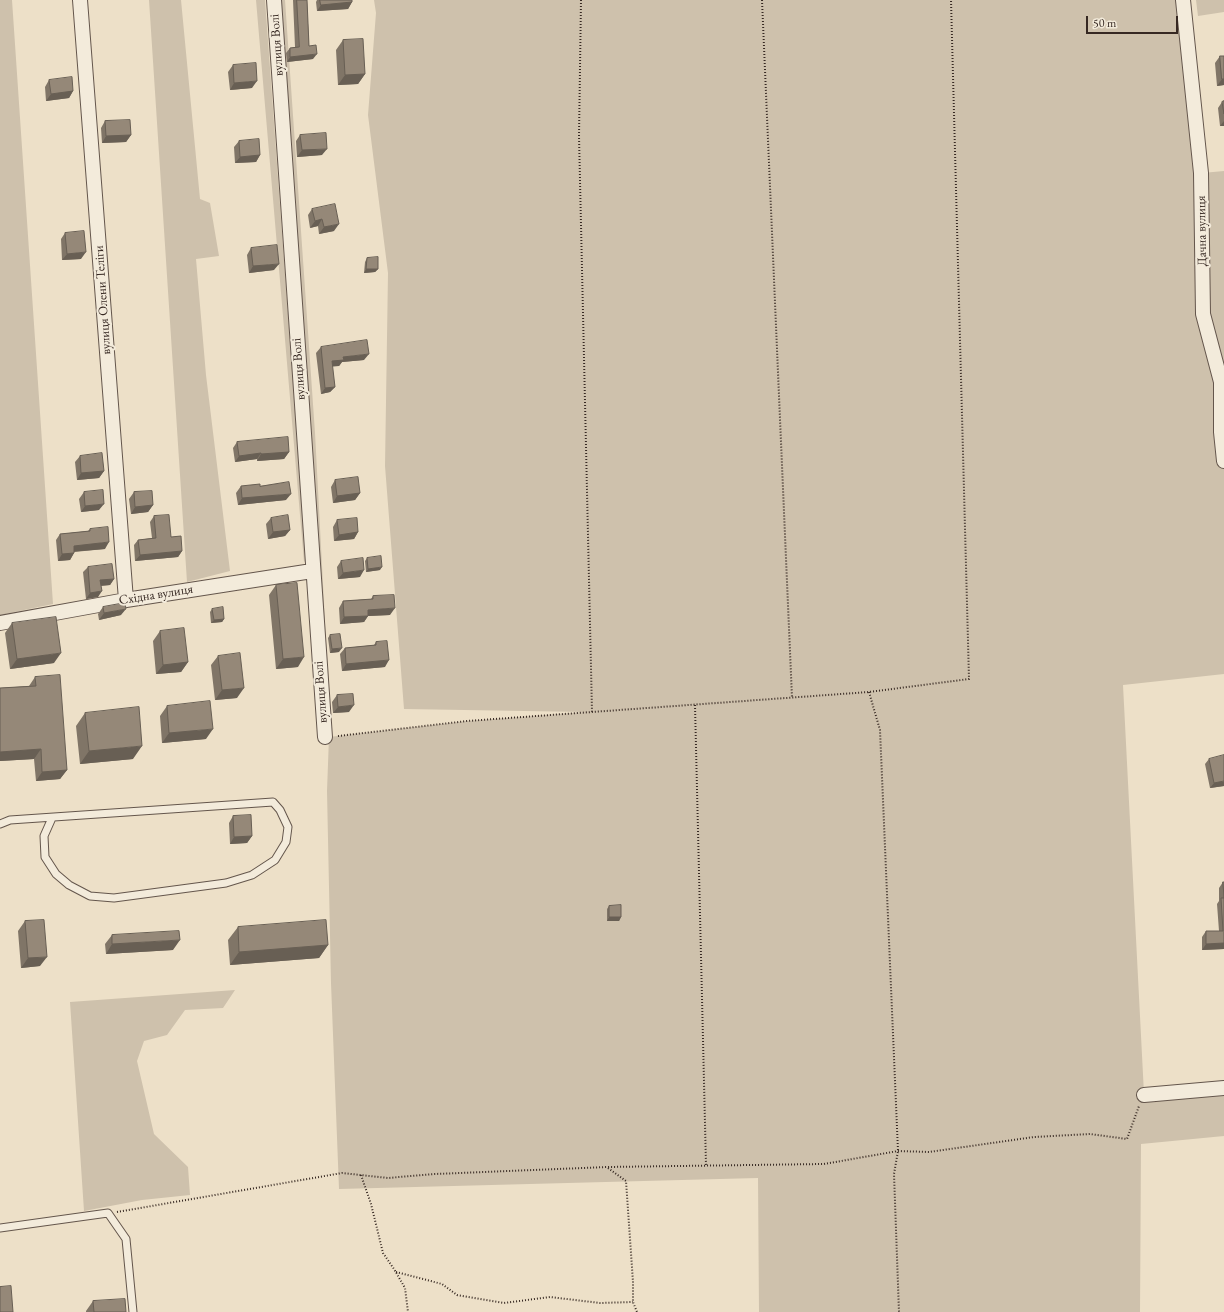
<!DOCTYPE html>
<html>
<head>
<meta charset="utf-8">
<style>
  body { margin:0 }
  #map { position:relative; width:1224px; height:1312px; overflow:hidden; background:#ede0c8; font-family:"EB Garamond",serif }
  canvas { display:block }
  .scale { position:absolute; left:1086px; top:16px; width:92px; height:18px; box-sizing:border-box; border:2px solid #362822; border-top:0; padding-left:5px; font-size:12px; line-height:14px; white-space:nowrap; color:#362822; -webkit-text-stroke:3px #f3ebdb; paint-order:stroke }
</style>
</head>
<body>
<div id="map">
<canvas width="1224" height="1312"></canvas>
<div class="scale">50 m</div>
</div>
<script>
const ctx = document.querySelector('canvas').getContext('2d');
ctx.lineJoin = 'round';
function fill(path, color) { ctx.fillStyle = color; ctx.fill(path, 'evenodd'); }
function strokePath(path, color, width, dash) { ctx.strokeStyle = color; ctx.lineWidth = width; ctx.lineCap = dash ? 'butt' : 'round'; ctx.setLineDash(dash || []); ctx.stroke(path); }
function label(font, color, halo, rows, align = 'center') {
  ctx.font = font + ' "EB Garamond",serif'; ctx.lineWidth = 4; ctx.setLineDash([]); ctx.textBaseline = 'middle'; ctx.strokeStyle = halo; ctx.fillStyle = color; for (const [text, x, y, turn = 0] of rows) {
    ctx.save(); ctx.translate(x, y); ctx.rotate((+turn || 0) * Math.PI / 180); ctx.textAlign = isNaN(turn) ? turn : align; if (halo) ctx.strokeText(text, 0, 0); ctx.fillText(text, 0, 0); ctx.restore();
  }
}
fill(new Path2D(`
  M0,0H12L53,604L0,615Z
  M149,0H181L200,199L210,203L219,256L196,259L206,375L230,571L187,582Z
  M256,0H265L306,560L304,562Z
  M277,0H285L315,433L330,717Z
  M374,0H1183L1202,173L1224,171V674L1123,685L1144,1094L1224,1088V1136L1141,1144L1140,1312H759L758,1178L339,1189L331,983L327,791L329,737L467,721L585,712L404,709L385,466L388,273L368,115L376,13Z
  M1196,0H1224V12L1198,16Z
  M235,990L223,1008L185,1010L167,1035L144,1041L137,1061L154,1134L188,1167L190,1195L142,1200L84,1211L70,1002Z`), '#cec1ac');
const service = new Path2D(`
  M0,824L10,820L273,802L280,810L288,827L286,842L275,860L252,875L226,883L114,898L90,896L69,885L56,874L45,857L44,836L52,818
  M0,1228L108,1213L126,1239L133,1312`);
const minor = new Path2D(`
  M80,0L126,600
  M274,0L325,737
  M1183,0L1201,173L1203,314L1221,382V432L1224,461
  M0,623L126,600L312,571
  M1144,1095L1224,1088`);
strokePath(service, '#64564c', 9);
strokePath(minor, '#64564c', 16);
strokePath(new Path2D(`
  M581,0L579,136L592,712
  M762,0L792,698
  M869,692L880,730L898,1151L894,1174L899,1312
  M695,705L706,1165
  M338,736L467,721L869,692L969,679L951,0
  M608,1168L626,1181L633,1282V1302L637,1312
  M361,1175L371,1204L383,1253L394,1269L405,1288L408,1312
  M117,1212L342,1173L388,1178L435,1174L607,1167L824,1164L898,1151L929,1152L1034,1137L1090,1134L1127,1139L1139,1106
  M396,1272L442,1284L457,1295L504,1303L550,1297L600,1303L633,1302`), '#362822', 2, [1, 2]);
strokePath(service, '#f3ebdb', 7);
strokePath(minor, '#f3ebdb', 14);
fill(new Path2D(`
  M293,0H307L309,46L313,59L287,62L286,53L290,48L295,47Z
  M317,0H352V2L348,9L317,11L316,2Z
  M343,40L365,74L358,84L338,85L336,50Z
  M1220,56H1224V85L1217,86L1215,63Z
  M233,65L252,88L230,90L228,72Z
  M49,80L73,91L69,98L46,101L45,87Z
  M1224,101V126H1220L1218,108L1222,102Z
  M105,121L131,135L126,142L102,143L101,128Z
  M300,135L322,155L297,157L296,141Z
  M239,141L260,155L256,162L235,163L234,147Z
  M312,209L334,231L319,234L318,226L310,228L308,215Z
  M65,233L81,259L62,260L61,239Z
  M251,248L274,270L249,273L247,255Z
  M367,258L378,269L375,272L364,273L365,262Z
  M321,347L364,360L342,362L339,366H332L335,387L330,392L321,394L316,353Z
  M237,442L289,452L284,459L257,461V459L235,462L233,448Z
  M80,456L104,471L99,478L77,480L75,462Z
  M335,480L360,493L355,500L333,503L331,487Z
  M241,486H260L286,500L238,505L236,493Z
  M84,492L99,510L81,512L79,499Z
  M134,492L153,505L148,512L131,514L129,499Z
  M154,516L171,537L182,551L178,557L135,561L134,545L138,540L152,538L150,522Z
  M271,518L290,530L285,536L268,539L266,524Z
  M337,520L358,532L354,539L334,541L333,527Z
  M90,529L105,549L74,552V553L70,560L58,561L56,540L60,534L88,531Z
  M367,558L380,570L366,572L365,561Z
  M341,561L360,577L338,579L337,567Z
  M88,567L114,579L110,585L101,586L98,597L86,599L83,572Z
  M276,585L298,667L276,669L269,595Z
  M373,596L390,615L368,616L364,622L340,624L339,608L343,601L371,599Z
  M103,607L121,615L99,620L98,614Z
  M212,609L224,619L222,622L211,623L210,612Z
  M12,623L54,663L10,669L5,633Z
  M160,631L188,662L181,672L156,674L153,641Z
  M330,635L339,652L330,653L328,638Z
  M376,642L385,667L342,671L340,654L345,648L374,645Z
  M218,656L237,698L215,700L211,665Z
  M35,677L67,770L60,779L36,781L34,759L0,761V688L29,686Z
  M337,695L349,712L333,713L332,702Z
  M167,706L206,739L162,743L160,716Z
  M85,713L133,759L80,764L76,726Z
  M1209,759L1224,786L1210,788L1205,764Z
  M233,816L252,836L247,843L230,844L229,823Z
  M1223,882H1224V949L1202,950V937L1206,931H1219L1217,904L1219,901V888Z
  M609,906L621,917L619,921H607V909Z
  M25,921L40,966L21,968L18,931Z
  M238,927L328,945L319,958L230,965L228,940Z
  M112,935L173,950L106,954L105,944Z
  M93,1301L126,1312H86V1311Z`), '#807567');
fill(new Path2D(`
  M352,2L348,9L317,11L321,5Z
  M317,54L313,59L287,62L290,57Z
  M365,74L358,84L338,85L345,75Z
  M1222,79H1224V85L1217,86Z
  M257,81L252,88L230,90L234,83Z
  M73,91L69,98L46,101L51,94Z
  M1224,121V126H1220Z
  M131,135L126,142L102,143L106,136Z
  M327,149L322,155L297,157L302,150Z
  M260,155L256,162L235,163L240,157Z
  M322,219L318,226L310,228L315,221Z
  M339,224L334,231L319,234L324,227Z
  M86,252L81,259L62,260L67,254Z
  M279,264L274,270L249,273L253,266Z
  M366,269H378L375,272L364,273Z
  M369,354L364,360L342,362L339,366L328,367L332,361L343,357Z
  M335,387L330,392L321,394L325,388Z
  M289,452L284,459L257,461L261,454Z
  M261,453L257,459L235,462L239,456Z
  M104,471L99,478L77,480L81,473Z
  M360,493L355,500L333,503L337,496Z
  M291,494L286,500L238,505L242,498Z
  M104,504L99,510L81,512L85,506Z
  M153,505L148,512L131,514L135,507Z
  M290,530L285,536L268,539L273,532Z
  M358,532L354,539L334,541L339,535Z
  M109,542L105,549L69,552L74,546Z
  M182,551L178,557L135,561L140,555Z
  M74,553L70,560L58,561L62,554Z
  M382,567L380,570L366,572L368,569Z
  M364,570L360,577L338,579L343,573Z
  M114,579L110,585L96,586L100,580Z
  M102,591L98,597L86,599L90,593Z
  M395,608L390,615L368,616L364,622L340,624L344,617L368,610Z
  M126,609L121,615L99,620L104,613Z
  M224,619L222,622L211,623L214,620Z
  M342,648L339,652L330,653L332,649Z
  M61,653L54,663L10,669L17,659Z
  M304,657L298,667L276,669L283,659Z
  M389,660L385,667L342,671L346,664Z
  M188,662L181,672L156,674L163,665Z
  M244,688L237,698L215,700L222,690Z
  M354,705L349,712L333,713L338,707Z
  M213,729L206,739L162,743L169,733Z
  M142,746L133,759L80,764L89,751Z
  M41,749L34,759L0,761V752Z
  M67,770L60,779L36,781L42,772Z
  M1224,781V786L1210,788L1214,783Z
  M252,836L247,843L230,844L234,837Z
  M609,917H621L619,921H607Z
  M180,940L173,950L106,954L112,944Z
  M1224,943V949L1202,950L1206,944Z
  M328,945L319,958L230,965L239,952Z
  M47,957L40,966L21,968L28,958Z`), '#685f54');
const building = new Path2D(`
  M297,0H307L309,46L316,45L317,54L290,57V48L299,47Z
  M320,0H352V2L321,5Z
  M363,39L365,74L345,75L343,40Z
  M1220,56H1224V79H1222Z
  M256,63L257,81L234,83L233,65Z
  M72,77L73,91L51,94L49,80Z
  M1224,101V114L1222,102Z
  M130,120L131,135L106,136L105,121Z
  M326,133L327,149L302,150L300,135Z
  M259,139L260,155L240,157L239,141Z
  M335,204L339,224L324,227L322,219L315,221L312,209Z
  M84,231L86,252L67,254L65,233Z
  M277,245L279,264L253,266L251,248Z
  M378,257V269H366L367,258Z
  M367,340L369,354L343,357L344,360L332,361L335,387L325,388L321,347Z
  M288,437L289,452L261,454V453L239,456L237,442Z
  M102,453L104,471L81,473L80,456Z
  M358,477L360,493L337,496L335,480Z
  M289,482L291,494L242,498L241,486L260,484V486Z
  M103,490L104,504L85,506L84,492Z
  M152,491L153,505L135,507L134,492Z
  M169,515L171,537L181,536L182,551L140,555L138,540L156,538L154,516Z
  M288,515L290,530L273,532L271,518Z
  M357,518L358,532L339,535L337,520Z
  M108,527L109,542L74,546V553L62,554L60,534L90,531V529Z
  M381,556L382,567L368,569L367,558Z
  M363,558L364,570L343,573L341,561Z
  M112,564L114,579L100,580L102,591L90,593L88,567Z
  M297,583L304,657L283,659L276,585Z
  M394,595L395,608L368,610V616L344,617L343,601L373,599V596Z
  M125,603L126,609L104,613L103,607Z
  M223,607L224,619L214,620L212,609Z
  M56,617L61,653L17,659L12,623Z
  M184,628L188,662L163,665L160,631Z
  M340,634L342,648L332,649L330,635Z
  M387,641L389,660L346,664L345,648L376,645V642Z
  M240,653L244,688L222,690L218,656Z
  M60,675L67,770L42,772L41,749L0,752V688L36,686L35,677Z
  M353,694L354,705L338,707L337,695Z
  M210,701L213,729L169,733L167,706Z
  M139,707L142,746L89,751L85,713Z
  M1224,755V781L1214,783L1209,759Z
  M251,815L252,836L234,837L233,816Z
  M1223,882H1224V943L1206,944V931H1223L1221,898H1224Z
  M621,905V917H609V906Z
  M44,920L47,957L28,958L25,921Z
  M326,920L328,945L239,952L238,927Z
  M179,931L180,940L112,944V935Z
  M11,1286L13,1312H0V1287Z
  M125,1299L126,1312H94L93,1301Z`);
fill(building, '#958878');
strokePath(building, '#685f54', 1);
label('13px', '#362822', '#f3ebdb', [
  ["вулиця Волі",277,45,-94],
  ["Дачна вулиця",1202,231,-91],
  ["вулиця Олени Теліги",103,300,-94],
  ["вулиця Волі",299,369,-94],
  ["Східна вулиця",156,595,-9],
  ["вулиця Волі",321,692,-94]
]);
</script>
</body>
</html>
